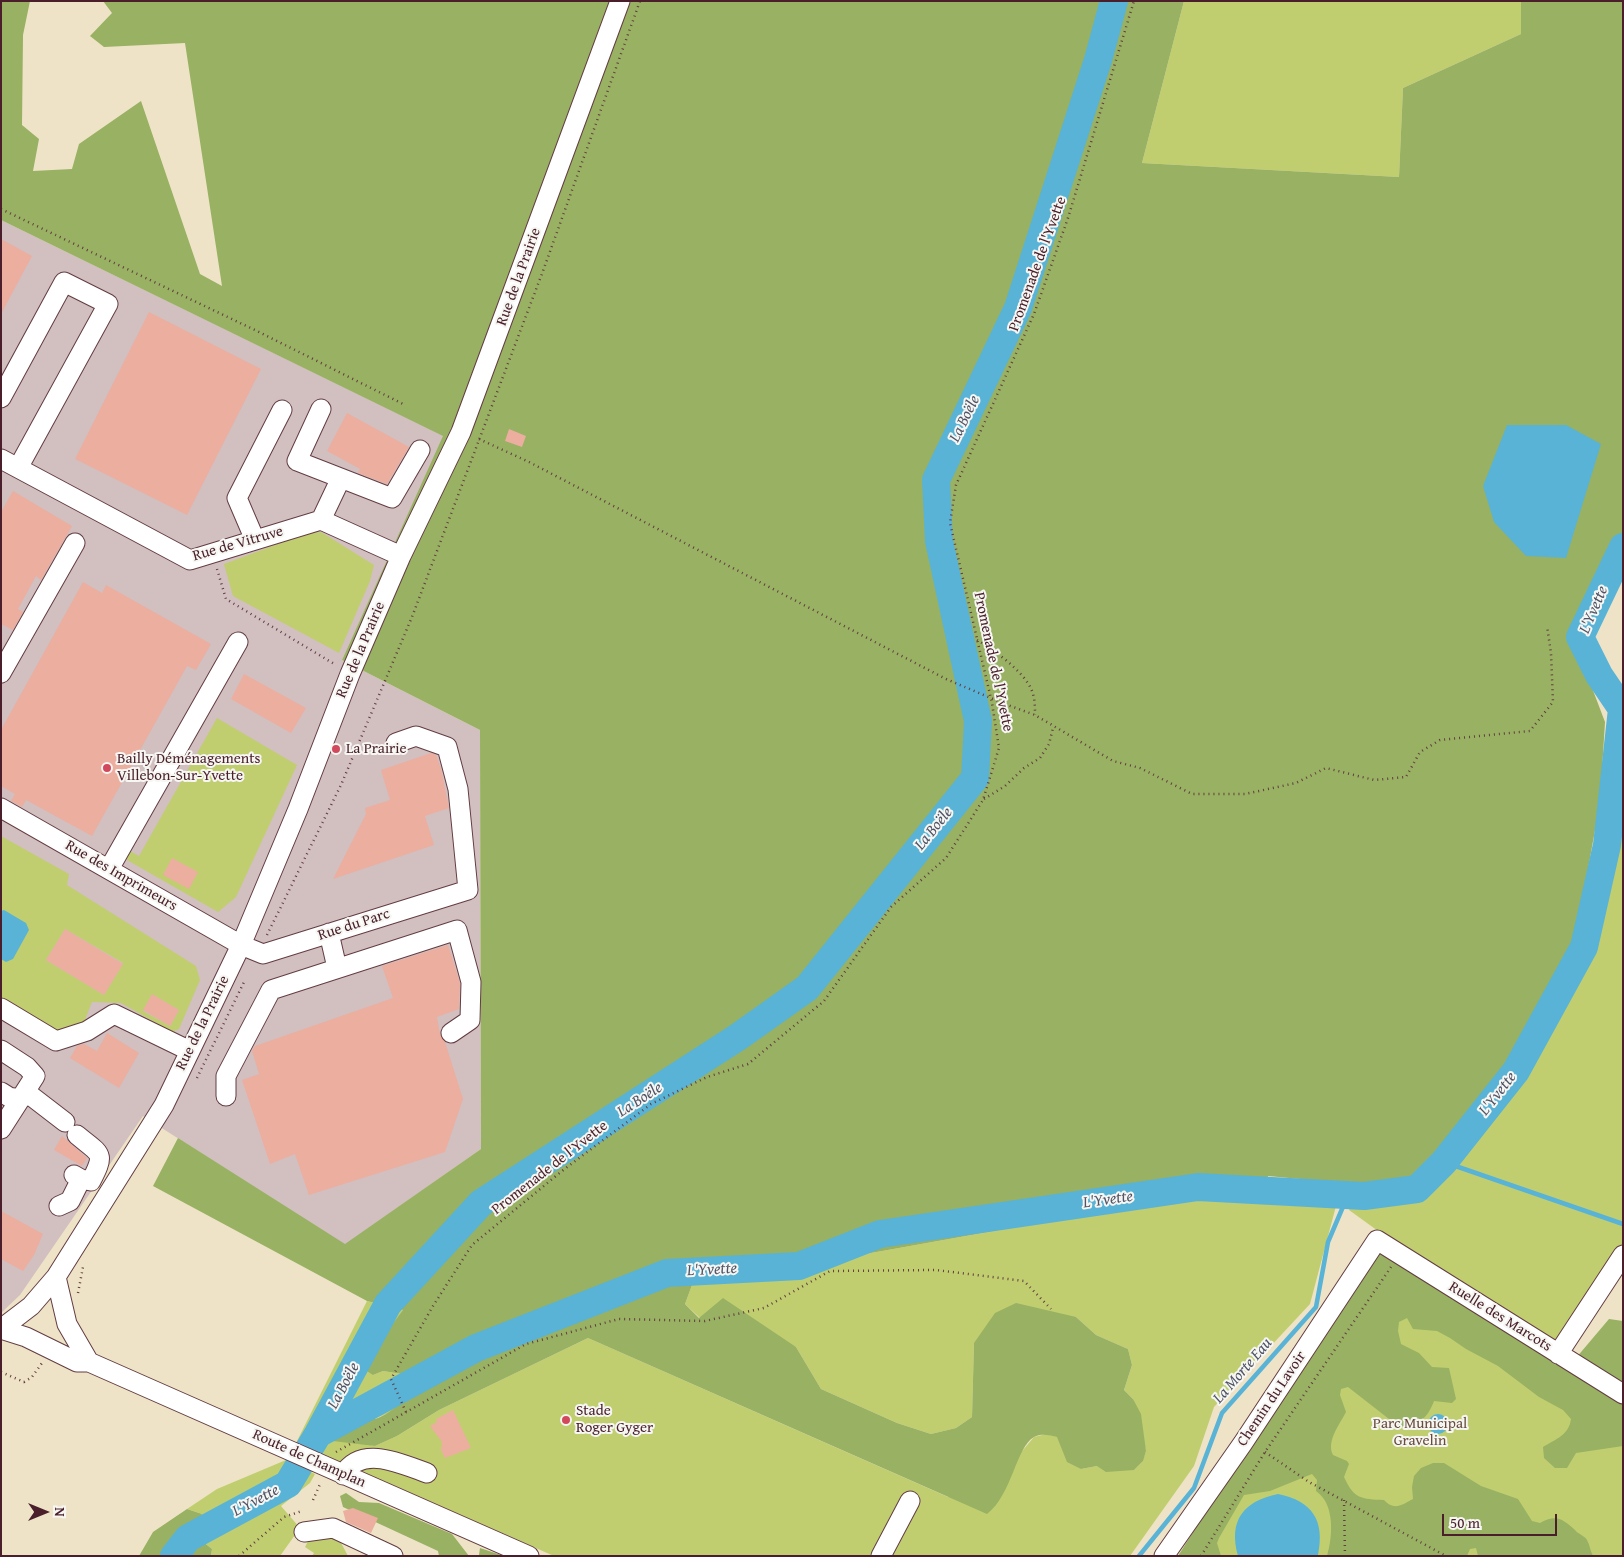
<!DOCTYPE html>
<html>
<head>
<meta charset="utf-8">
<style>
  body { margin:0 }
  #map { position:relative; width:1624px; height:1557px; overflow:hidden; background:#eee3c6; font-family:"Gentium Book Plus",serif }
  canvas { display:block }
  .frame { position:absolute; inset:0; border:2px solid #4a1f2b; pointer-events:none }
  .north { position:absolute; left:20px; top:1487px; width:50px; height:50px; -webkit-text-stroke:4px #f6f6f2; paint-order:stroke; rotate:90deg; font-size:14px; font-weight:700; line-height:20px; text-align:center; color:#4a1f2b }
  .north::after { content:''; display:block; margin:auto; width:18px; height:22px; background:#4a1f2b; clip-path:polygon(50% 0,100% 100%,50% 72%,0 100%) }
  .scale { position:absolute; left:1442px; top:1514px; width:115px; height:22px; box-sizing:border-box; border:2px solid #4a1f2b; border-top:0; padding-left:6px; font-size:15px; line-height:18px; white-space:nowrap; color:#4a1f2b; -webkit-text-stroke:4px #f6f6f2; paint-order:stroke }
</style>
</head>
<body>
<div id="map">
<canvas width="1624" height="1557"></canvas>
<div class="frame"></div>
<div class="north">N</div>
<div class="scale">50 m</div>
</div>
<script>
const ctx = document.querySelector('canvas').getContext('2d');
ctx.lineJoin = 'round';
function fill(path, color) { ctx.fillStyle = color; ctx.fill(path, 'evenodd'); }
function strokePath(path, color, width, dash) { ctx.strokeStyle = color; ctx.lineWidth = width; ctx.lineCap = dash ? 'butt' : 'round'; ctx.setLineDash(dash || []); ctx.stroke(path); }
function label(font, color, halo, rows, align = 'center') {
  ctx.font = font + ' "Gentium Book Plus",serif'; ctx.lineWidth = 4; ctx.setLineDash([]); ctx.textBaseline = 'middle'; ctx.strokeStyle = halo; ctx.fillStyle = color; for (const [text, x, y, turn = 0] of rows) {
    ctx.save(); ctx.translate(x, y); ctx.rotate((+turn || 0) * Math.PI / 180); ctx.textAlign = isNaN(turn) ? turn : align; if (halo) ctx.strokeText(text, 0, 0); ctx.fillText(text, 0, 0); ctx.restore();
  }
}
fill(new Path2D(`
  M1,220L444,436L342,660L480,730L481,1149L345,1245L143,1116L20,1295L1,1313Z`), '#d2bfc0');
fill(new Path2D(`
  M1184,1H1521V34L1403,88L1399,177L1142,163Z
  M321,532L374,565L370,581L339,653L233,596L224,564L305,534Z
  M217,718L297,765L236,897L218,912L127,860L128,850L139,856Z
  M1623,812V1244L1566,1333L1556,1341L1548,1340L1414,1257L1349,1210L1352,1203L1422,1195L1516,1071L1584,947L1607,845L1608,826Z
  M1,836L69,874L67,885L196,966L200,980L179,1029L172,1032L121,1003L92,1002L83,1025L58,1031L1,998V959L6,962L4,910L1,911ZM65,929L123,963L104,995L46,960ZM152,995L179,1010L170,1026L143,1011Z
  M1212,1192L1336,1206L1310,1304L1214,1407L1194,1466L1130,1556H554L296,1443L367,1301L403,1310L373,1375L383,1371L402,1374L409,1394L394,1411L371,1420L336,1414L330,1424L329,1436L375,1446L397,1436L439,1410L588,1338L948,1497L1023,1450L1034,1437L1046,1434L1058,1437L1081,1469L1097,1466L1134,1470L1142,1462L1146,1451L1133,1399L1124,1390L1132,1365L1128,1349L1096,1335L1076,1317L974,1343L972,1417L956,1428L931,1434L897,1423L821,1389L796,1347L700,1318L685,1304L692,1285Z
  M1382,1266L1623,1409V1556H1185Z
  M286,1460L315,1474L310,1483L281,1506L300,1528L280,1556H211L212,1549L202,1541L197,1531L202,1514L187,1509L217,1489Z
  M311,1535L338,1537L348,1556H312L314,1553L305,1547Z`), '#c0ce70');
fill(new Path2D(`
  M1,1H30L23,35L22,125L39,139L33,171L72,169L79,144L141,101L200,274L222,286L185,43L104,47L90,36L112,13L103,1H1184L1142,163L1399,177L1403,88L1521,34V1H1623V537L1570,630L1605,722L1600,802L1575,942L1488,1096L1442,1155L1427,1171L1406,1180L1365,1185L1268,1176L1265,1199L1212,1192L692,1285L685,1304L699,1318L723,1298L796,1347L821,1389L897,1423L931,1434L956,1428L972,1417L974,1343L995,1313L1016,1303L1076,1317L1096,1335L1128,1349L1132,1365L1124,1390L1133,1399L1141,1414L1146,1451L1143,1461L1134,1470L1106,1472L1097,1466L1081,1469L1067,1462L1057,1437C1050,1435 1041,1433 1034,1437C1016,1447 1012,1495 987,1514L588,1338L439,1410L397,1436L375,1446L333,1441C326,1432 330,1424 336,1414C343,1414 347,1416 354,1419C377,1425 395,1410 408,1394L402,1374L383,1371L373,1375L361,1367L403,1310L367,1301L153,1186L178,1138L345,1244L481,1149L480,730L342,660L443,436L1,220Z
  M1391,1252L1576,1358L1609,1319L1623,1321V1446L1576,1453L1567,1468H1555L1544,1458L1543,1447C1556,1439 1569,1435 1571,1419L1563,1410L1539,1397L1498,1366L1466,1349L1450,1338L1437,1331L1413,1329L1407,1318L1399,1322L1398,1331L1401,1344L1419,1353L1432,1367L1449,1368L1456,1399L1452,1403L1434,1401C1426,1422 1418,1423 1398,1428L1396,1419H1389L1348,1387L1341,1389L1340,1395L1346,1412C1340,1424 1326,1441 1333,1455L1347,1461L1349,1464L1344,1477C1354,1499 1361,1499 1384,1500C1394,1511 1402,1505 1413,1499L1412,1487L1414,1476L1421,1468L1433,1463H1444L1481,1486L1518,1499L1532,1521L1540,1523C1557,1514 1562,1519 1575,1530C1578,1534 1585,1536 1587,1540C1590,1545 1590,1551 1593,1556H1478L1476,1548L1470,1549L1467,1556H1327C1333,1536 1335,1504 1316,1491L1317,1480L1312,1474L1270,1491L1244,1495L1219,1538L1217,1543L1221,1556H1178L1262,1423L1379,1254Z
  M346,1493L359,1502L379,1503L452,1534L469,1556H439L438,1551L343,1507L340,1496Z
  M187,1509L202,1514L197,1531L202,1541L212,1549L211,1556H139L153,1532Z
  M480,1548L504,1556H475L479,1555Z`), '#98b162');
fill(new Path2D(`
  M1507,425H1566L1601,444L1566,558L1526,556L1494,522L1483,486Z
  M4,910L26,923L29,930L13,959L6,962L1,959V911Z
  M1428 1424a10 10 0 1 1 20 0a10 10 0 1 1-20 0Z
  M1278,1494C1313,1501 1325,1521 1318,1555L1238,1556C1228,1520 1244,1501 1278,1494Z`), '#59b3d6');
strokePath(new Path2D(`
  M1444,1162L1623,1224
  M1139,1556L1194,1488L1222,1413L1316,1307L1328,1242L1348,1195`), '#59b3d6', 4.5);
strokePath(new Path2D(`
  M318,1434L476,1348L667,1273L799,1266L880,1234L1198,1187L1364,1196L1417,1189L1444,1162L1516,1071L1584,947L1607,845L1622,709L1599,675L1580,637L1623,547
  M174,1556L188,1538L288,1484L318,1434L388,1304L481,1203L738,1037L807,988L975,778L978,721L939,541L936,480L1018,308L1098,60L1114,1`), '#59b3d6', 28);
fill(new Path2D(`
  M1,239L32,256L1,314Z
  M149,312L261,369L187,515L75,459Z
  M347,413L409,447L387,484L358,473L360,469L327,451Z
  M509,429L526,436L522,447L505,441Z
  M13,491L72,526L41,580L36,576L18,609L23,612L13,630L1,624V512Z
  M83,582L102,593L106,585L211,644L196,670L187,666L92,836L26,800L22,807L11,801L15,794L1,786V730Z
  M244,674L306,708L291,733L231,699Z
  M431,753L436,755L441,769L449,808L425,816L434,845L333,879L366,814L365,808L390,800L381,770Z
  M172,858L198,872L189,889L163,875Z
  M65,929L123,964L104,995L46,960Z
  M448,945L460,983L459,1009L437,1017L440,1034L445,1042L463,1099L445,1152L309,1195L295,1154L270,1164L242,1080L259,1074L252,1051L255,1046L393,998L382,966Z
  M152,994L179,1010L170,1026L143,1010Z
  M107,1033L139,1053L119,1088L70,1058L77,1046L84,1044L97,1051Z
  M62,1136L87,1158L82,1166L54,1150Z
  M1,1211L43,1234L34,1255L23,1271L1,1259Z
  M453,1410L471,1448L445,1458L441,1450L442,1442L430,1426L437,1422L436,1419Z
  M353,1508L378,1518L371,1533L346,1522L343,1511Z`), '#ebae9f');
const minor = new Path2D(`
  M1,398L64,282L108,304L18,468
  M321,409L297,461L392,498L420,450
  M1,459L190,560L321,520L401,556
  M321,520L340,480
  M255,540L237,498L282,410
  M1,673L75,543
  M1,808L241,945L263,954L468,890L458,789L447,747L416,736L396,743
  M109,869L238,642
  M329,933L337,968
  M1,1008L56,1041L87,1031L114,1014L190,1051
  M1,1050L27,1067L35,1076L1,1129
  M1,1092L9,1097L21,1099
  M26,1092L65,1122
  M226,1096V1076L271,990L457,930L471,982L470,1020L451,1033
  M77,1135C101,1155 106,1152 91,1181L81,1179
  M59,1206L70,1201L81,1179L74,1175
  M56,1277L67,1324L89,1362
  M1,1329L31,1306L56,1277L164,1105L241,945L298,809L350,674L401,556L461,432L620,1
  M1,1329L26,1337L77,1362H89L529,1556
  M1558,1354L1623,1255
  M343,1475C361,1444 402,1464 427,1473
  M304,1532L333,1528L393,1556
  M881,1556L910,1501
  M1164,1556L1243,1443L1377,1240L1623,1394`);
strokePath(minor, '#633c42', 21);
strokePath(new Path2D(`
  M1,209L257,331L405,405
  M479,439L529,462L946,679
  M217,569L226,599L336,665
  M977,640C994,650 1025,672 1032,691C1035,699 1035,707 1035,715
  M1005,704L1035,715L1113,761L1140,768L1192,794H1245L1296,783L1326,768L1374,780L1406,777L1420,752L1440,740L1530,731L1553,702L1551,653L1547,626
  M984,799L1005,786L1024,768L1040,758L1049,744L1053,728
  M267,935L341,785L412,617L543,271L640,1
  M197,1078L245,980
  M78,1293L83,1267
  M1,1372L24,1382L32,1377L42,1363
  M406,1412L391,1379L433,1306L472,1245L562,1171L651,1104L707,1077L748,1064L824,1001L891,907L946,858L983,800L999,748L992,703L950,523L956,485L1034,314L1068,218L1134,1
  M336,1452L526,1344L619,1319L705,1321L764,1308L830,1271L936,1270L1024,1281L1051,1309
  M1265,1452L1309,1482L1446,1556
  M313,1500L321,1482
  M1344,1500L1345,1556
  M239,1556L284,1517L302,1511
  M1201,1556L1265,1452L1391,1267`), '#633c42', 2.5, [1, 4]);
strokePath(minor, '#fff', 19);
strokePath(new Path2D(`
  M946,679L1005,704`), '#633c42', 2.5, [1, 4]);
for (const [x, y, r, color] of [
  [336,749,5,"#d1495b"],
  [107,768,5,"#d1495b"],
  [566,1420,5,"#d1495b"]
]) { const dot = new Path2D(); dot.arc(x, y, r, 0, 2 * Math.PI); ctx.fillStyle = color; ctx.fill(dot); strokePath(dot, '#f6f6f2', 2); }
label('15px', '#4a1f2b', '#f6f6f2', [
  ["Promenade de l'Yvette",1038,264,-70],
  ["Rue de la Prairie",519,277,-70],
  ["Rue de Vitruve",238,544,-16],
  ["Rue de la Prairie",361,650,-67],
  ["Promenade de l'Yvette",993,662,78],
  ["Rue des Imprimeurs",121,876,30],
  ["Rue du Parc",354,925,-18],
  ["Rue de la Prairie",203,1023,-64],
  ["Promenade de l'Yvette",550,1168,-38],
  ["Ruelle des Marcots",1500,1317,32],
  ["Chemin du Lavoir",1272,1399,-56],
  ["Route de Champlan",309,1459,24]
]);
label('15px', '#4a1f2b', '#f6f6f2', [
  ["La Prairie",346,749],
  ["Bailly Déménagements",117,759],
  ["Villebon-Sur-Yvette",117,776],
  ["Stade",576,1411],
  ["Roger Gyger",576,1428]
], 'left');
label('15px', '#684b3c', '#f6f6f2', [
  ["Parc Municipal",1420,1424],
  ["Gravelin",1420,1441]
]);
label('italic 16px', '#4f5367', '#f6f6f2', [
  ["La Boële",965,419,-64],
  ["L'Yvette",1594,610,-67],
  ["La Boële",934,829,-51],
  ["L'Yvette",1498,1094,-52],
  ["La Boële",640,1100,-33],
  ["L'Yvette",1108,1200,-8],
  ["L'Yvette",712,1270,-3],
  ["La Morte Eau",1243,1371,-49],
  ["La Boële",344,1386,-62],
  ["L'Yvette",256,1501,-28]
]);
</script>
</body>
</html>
